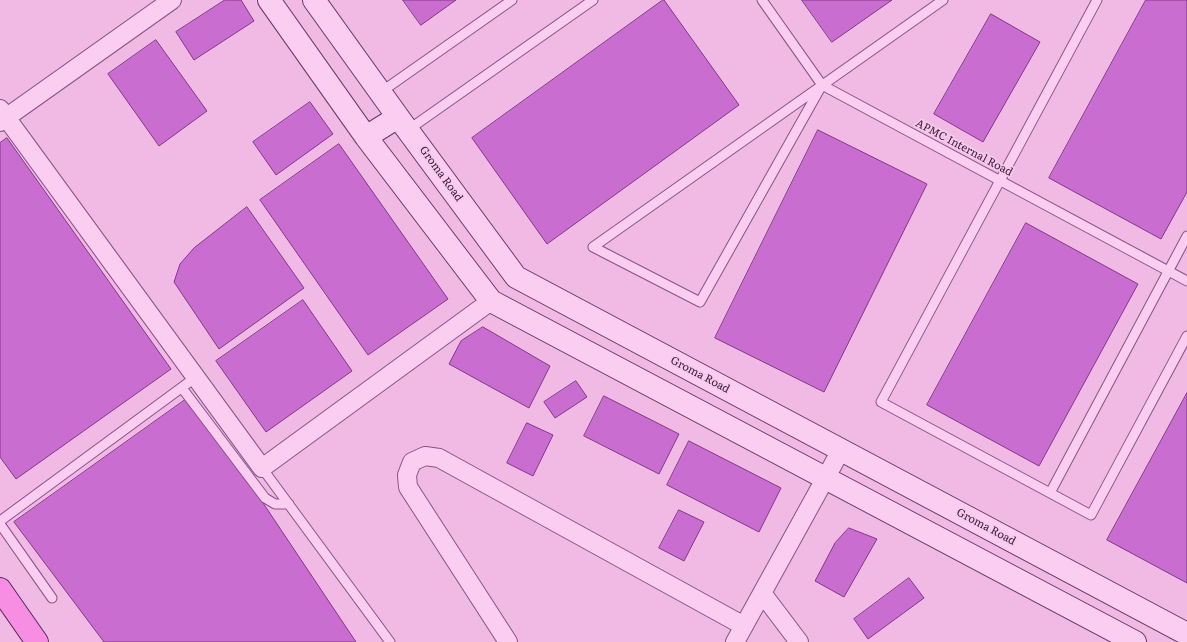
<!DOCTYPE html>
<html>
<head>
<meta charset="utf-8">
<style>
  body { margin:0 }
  canvas { display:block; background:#f0bae5 }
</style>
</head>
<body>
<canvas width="1187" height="642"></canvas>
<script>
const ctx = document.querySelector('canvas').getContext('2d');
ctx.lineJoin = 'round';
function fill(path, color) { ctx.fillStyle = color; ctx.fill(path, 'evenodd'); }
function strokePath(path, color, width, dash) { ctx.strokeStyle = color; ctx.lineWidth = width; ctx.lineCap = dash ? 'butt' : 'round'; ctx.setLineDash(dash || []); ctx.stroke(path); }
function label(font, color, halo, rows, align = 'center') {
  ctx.font = font + ' Literata,serif'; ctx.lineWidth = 3.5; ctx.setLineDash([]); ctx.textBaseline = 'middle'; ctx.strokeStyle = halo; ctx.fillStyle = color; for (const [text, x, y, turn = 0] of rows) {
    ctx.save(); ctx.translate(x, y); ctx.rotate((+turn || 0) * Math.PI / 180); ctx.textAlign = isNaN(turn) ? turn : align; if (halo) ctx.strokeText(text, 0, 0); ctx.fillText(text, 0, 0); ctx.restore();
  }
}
const building = new Path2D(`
  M225,0H241L254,21L194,60L176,32Z
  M403,0H456L421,25Z
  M663,0H664L739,105L547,244L472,138Z
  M802,0H892L832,42Z
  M1146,0H1187V192L1161,239L1049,178Z
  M991,14L1040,42L983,142L934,114Z
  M156,40L207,111L159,146L108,74Z
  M310,102L333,134L276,175L253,142Z
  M818,130L927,184L824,392L715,338Z
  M7,138L171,369L16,479L0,457V143Z
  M339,144L448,299L368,355L260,200Z
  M247,207L304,288L219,349L174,282L180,264L194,248Z
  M1026,223L1138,284L1039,466L927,405Z
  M303,300L352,371L266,432L216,361Z
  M483,327L550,366L529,408L449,364L461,341Z
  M576,381L587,397L555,418L544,402Z
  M1187,393V583L1107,540Z
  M604,396L679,434L659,474L584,436Z
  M185,400L257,494L356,642H104L14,522Z
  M527,423L553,435L533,476L507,463Z
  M689,441L781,488L759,532L667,485Z
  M679,510L704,522L684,561L659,548Z
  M849,528L877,539L844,597L815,581L835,543Z
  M909,578L924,598L868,639L854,619Z`);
fill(building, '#ca6dd1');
strokePath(building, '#813889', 1);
const service = new Path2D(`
  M762,0L822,85L1187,281
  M1097,0L881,402L1091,515L1187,336
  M822,85L700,302L593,247L943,0
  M381,92L512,0
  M408,130L593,0
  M182,388L265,498L275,504H289
  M262,468L390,642
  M1050,493L1187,236
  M0,521L196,377
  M0,524L52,598`);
const minor = new Path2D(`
  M0,109L262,468L491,301
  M0,122L172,0
  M762,593L799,642
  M508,642L408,487L407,475L412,462L425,456L439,458L744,626
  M735,642L841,450`);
const secondary = new Path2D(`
  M269,0L366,137L491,301L1135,642
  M314,0L398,117L516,277L1187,634
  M366,137L398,117`);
const primary = new Path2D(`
  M0,589L37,642`);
strokePath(service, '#885386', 11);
strokePath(minor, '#885386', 20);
strokePath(secondary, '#693769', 24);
strokePath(primary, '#542955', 24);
strokePath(service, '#fbcdf1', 9);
strokePath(minor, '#fbcdf1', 18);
strokePath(secondary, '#fbcdf1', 22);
strokePath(primary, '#f88ee3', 22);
label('11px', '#361a36', '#f7caed', [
  ["APMC Internal Road",964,148,28],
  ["Groma Road",441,174,54],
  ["Groma Road",700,375,28],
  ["Groma Road",986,527,28]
]);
</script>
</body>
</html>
